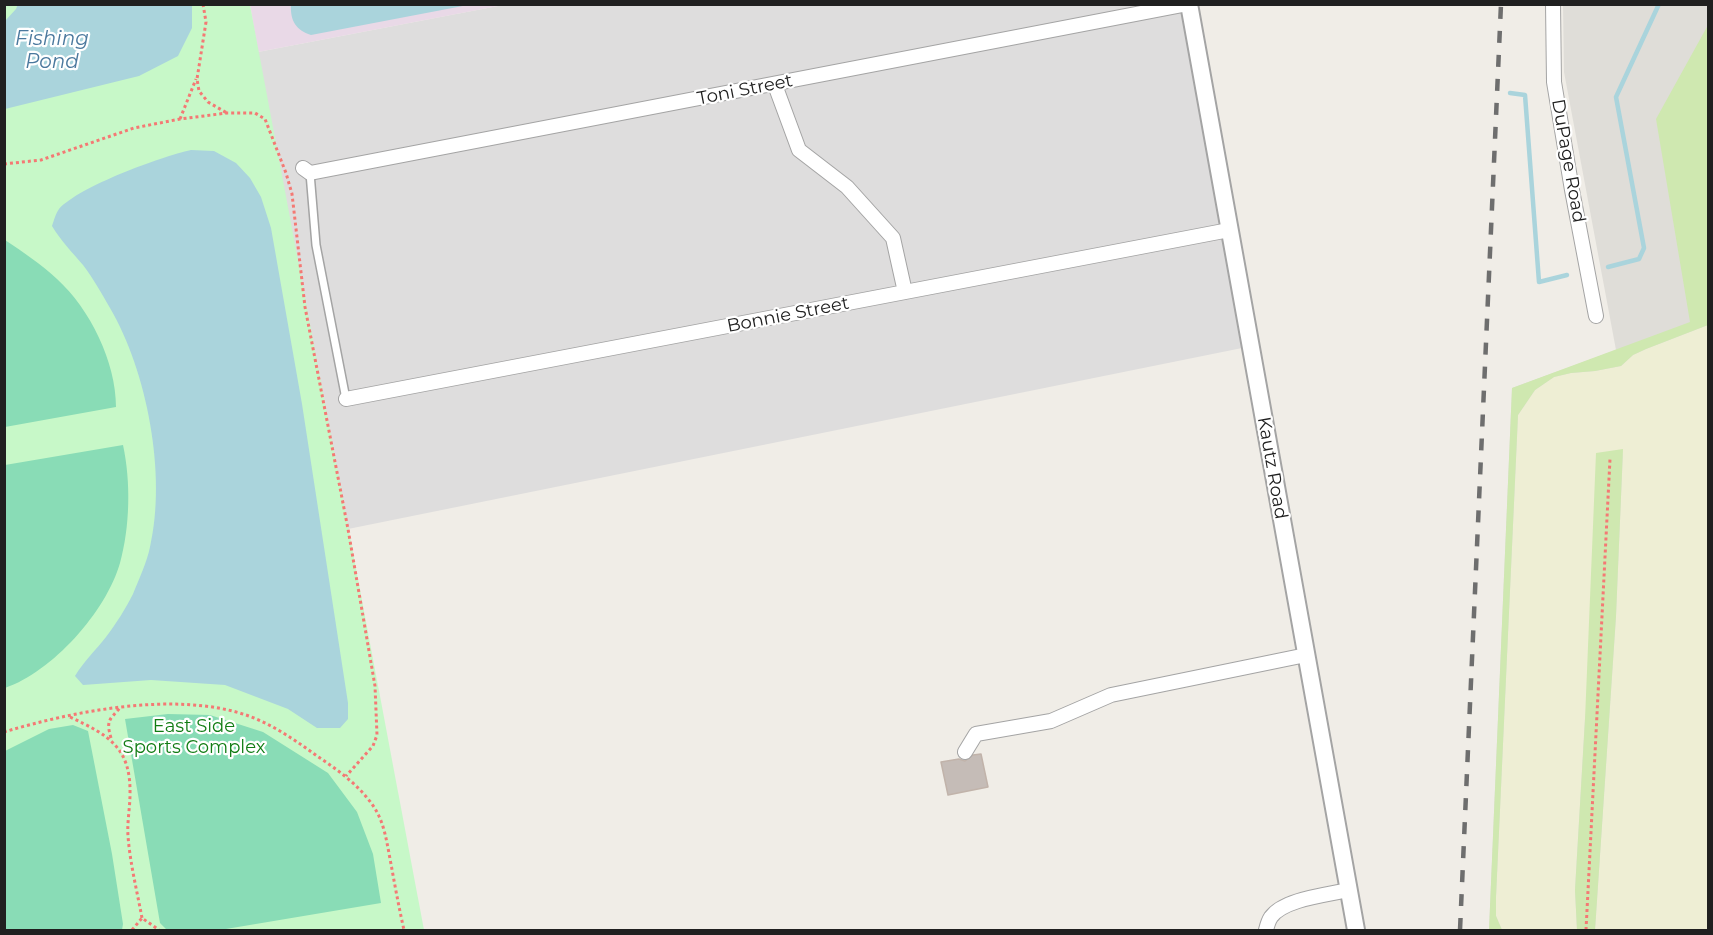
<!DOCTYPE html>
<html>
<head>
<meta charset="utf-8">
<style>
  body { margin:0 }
  #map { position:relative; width:1713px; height:935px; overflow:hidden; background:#f0ede7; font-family:Montserrat,sans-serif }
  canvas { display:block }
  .frame { position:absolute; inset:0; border:6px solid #202020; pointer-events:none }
</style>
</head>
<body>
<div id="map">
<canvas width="1713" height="935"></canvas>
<div class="frame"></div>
</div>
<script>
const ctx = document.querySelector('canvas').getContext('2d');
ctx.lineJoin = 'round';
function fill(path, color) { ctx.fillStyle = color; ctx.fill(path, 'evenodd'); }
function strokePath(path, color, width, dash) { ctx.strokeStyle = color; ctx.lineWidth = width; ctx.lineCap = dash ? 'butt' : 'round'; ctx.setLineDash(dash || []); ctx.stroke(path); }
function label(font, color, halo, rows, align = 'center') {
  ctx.font = font + ' Montserrat,sans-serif'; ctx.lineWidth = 4.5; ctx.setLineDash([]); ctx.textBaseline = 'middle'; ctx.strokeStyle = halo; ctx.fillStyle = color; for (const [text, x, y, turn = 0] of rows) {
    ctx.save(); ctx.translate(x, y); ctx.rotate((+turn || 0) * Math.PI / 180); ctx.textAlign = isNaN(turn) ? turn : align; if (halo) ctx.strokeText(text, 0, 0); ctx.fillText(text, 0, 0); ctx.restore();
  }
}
fill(new Path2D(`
  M503,5H1185L1247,347L348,529L258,52Z`), '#dedddd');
fill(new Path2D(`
  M250,4L503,5L258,52Z`), '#e9d9e7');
fill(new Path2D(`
  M1563,5H1708V930H1489L1512,388L1616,350L1564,72Z`), '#dfddd8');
fill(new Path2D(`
  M1708,325V930H1595L1616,616L1623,449L1585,719L1575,890L1577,930H1502L1496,916V897L1518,415L1535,390L1554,377L1571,373L1595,371L1621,366L1633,355L1646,349Z`), '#eeeed4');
fill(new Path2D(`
  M1708,25V325L1646,349L1633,355L1621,366L1595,371L1571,373L1554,377L1535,390L1518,415L1496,897V916L1502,930H1489L1512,388L1690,322L1656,119Z
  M1623,449L1616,616L1595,930H1577L1575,890L1585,719L1596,453Z`), '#cfe8b0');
fill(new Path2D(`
  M5,5H250L424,930H5Z`), '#c7f8c8');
fill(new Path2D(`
  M5,240C23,252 41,264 57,279C90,309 116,362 116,407L5,427Z
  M123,445C131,482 130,527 120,563C106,612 52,672 5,688V465Z
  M168,714L210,715L263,732L328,773L357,812L373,854L381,903L220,930H167L160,923L125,719Z
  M73,725L88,731L112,854L123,924L122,930H5V751L49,729Z`), '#89dcb6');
fill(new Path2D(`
  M18,4L192,5V28L178,56L139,76L5,109V21L16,9Z
  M291,4H468V5L311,35C296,30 290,21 291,4Z
  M191,150L214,151L236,163L250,178L261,197L271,228L302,404L348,703V719L340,728H317L288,709L225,685L151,680L83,685L75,676C84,661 96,650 106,637C116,624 126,608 133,594C139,579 147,562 150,547C167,475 147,371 110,308C102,294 93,278 83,265C72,252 61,241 52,226C54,220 56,213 59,209C80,186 160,157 191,150Z`), '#aad4dc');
strokePath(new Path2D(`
  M1510,93L1525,95L1539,282L1567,275
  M1608,267L1639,259L1644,248L1616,97L1659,4`), '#aad4dc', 4.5);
const building = new Path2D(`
  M981,754L988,787L948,795L941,762L959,759L965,761L973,755Z`);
fill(building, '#c5bcb7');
strokePath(building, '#c1b3aa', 1.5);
const service = new Path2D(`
  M310,173L316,245L346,399`);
const minor = new Path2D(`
  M1553,4L1554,82L1572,190L1596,316
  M775,85L799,150L847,187L893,238L905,292
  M303,168L310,173L1188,4
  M346,399L1229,230
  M965,752L976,734L1051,721L1111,695L1306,655
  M1266,930C1267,926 1269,920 1271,917C1284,899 1327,895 1348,890`);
const tertiary = new Path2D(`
  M1189,4L1356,930`);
strokePath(service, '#a4a4a4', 10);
strokePath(minor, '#a4a4a4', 16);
strokePath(tertiary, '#a4a4a4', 20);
strokePath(new Path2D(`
  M203,4L206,22L197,79L199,91L208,102L227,113
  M180,119L196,79
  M4,164L41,160L134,128L180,119L227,113H255L265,119L286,173L292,194L305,307L348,529L375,686L377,735L373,746L346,776
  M70,717C108,735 131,747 130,794C130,808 127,822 128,836C130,863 137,891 142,918
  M4,732C74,711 175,691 246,715C272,724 295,740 317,756C338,770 360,786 374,807C385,824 387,844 391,864C395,886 399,908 404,930
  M111,738C106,721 109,720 120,708
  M132,930L142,918L159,930
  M1586,930L1610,459`), '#f47974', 3, [3, 3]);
strokePath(service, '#fff', 7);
strokePath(minor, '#fff', 14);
strokePath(tertiary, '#fff', 16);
strokePath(new Path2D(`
  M1460,930L1501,4`), '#6e6e6e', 4.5, [12, 12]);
label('18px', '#202020', '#fff', [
  ["Toni Street",745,90,-11],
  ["DuPage Road",1568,161,80],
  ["Bonnie Street",788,315,-11],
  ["Kautz Road",1272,468,80]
]);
label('18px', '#107c13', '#fff', [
  ["East Side",194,727],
  ["Sports Complex",194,748]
]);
label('italic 20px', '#4a789d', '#fff', [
  ["Fishing",52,39],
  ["Pond",52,62]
]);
</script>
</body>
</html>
